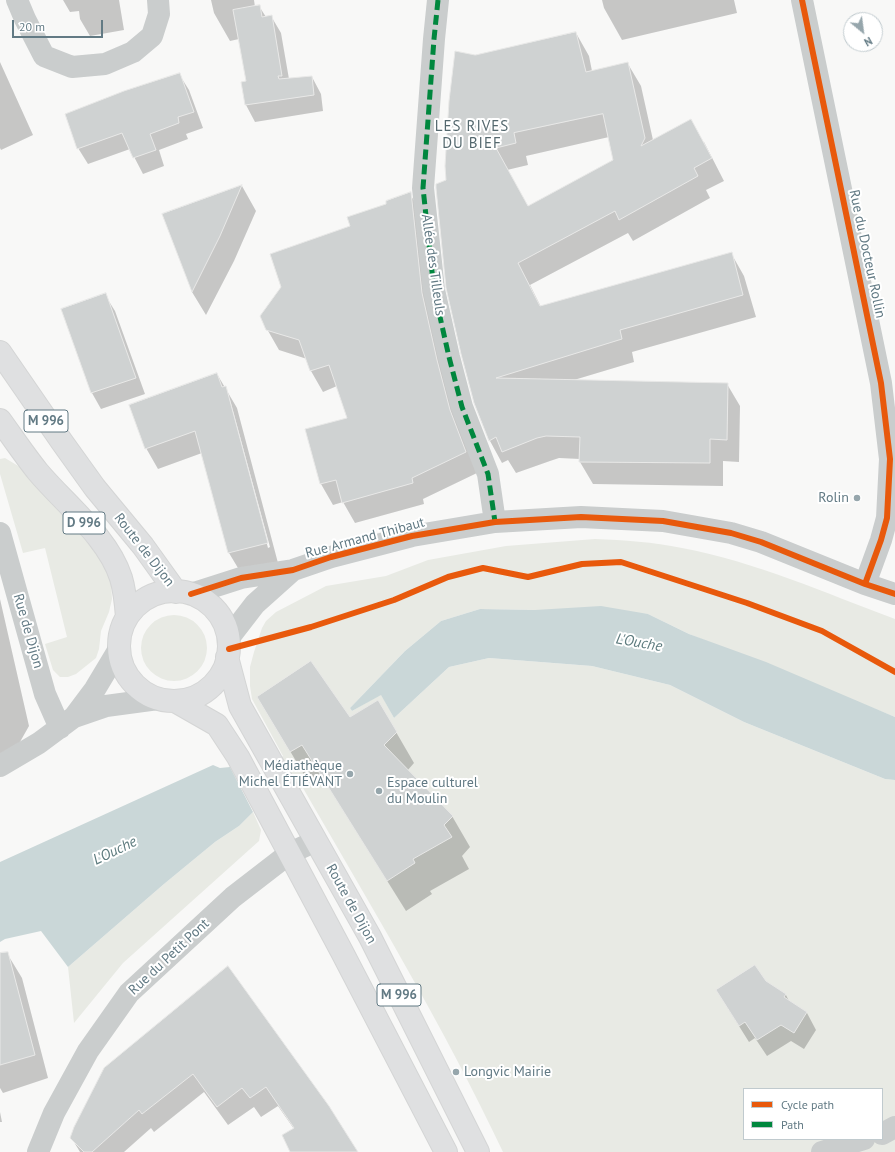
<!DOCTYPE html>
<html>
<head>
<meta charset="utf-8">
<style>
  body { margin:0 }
  #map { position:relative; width:895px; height:1152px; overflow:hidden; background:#f8f8f7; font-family:"PT Sans",sans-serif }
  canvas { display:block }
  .legend { position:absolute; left:743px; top:1088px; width:140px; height:52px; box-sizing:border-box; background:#fff; border:1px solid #c0cace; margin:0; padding:5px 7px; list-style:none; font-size:12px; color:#627a84 }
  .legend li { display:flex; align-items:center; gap:8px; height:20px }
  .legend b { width:20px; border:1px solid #c0cace }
  .north { position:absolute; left:843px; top:12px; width:40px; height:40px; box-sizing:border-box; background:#fff; border:1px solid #c0cace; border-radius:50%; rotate:151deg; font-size:11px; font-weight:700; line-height:16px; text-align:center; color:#627a84 }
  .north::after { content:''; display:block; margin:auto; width:14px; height:18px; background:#96a6ac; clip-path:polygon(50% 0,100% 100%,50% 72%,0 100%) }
  .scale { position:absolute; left:12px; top:20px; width:91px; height:18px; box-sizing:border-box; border:2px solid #627a84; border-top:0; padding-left:5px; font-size:12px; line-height:14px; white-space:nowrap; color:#627a84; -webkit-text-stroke:3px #fff; paint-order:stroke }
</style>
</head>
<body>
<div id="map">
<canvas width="895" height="1152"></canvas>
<ul class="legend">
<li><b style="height:5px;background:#e8590c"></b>Cycle path</li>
<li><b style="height:5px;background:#00873e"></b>Path</li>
</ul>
<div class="north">N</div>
<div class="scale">20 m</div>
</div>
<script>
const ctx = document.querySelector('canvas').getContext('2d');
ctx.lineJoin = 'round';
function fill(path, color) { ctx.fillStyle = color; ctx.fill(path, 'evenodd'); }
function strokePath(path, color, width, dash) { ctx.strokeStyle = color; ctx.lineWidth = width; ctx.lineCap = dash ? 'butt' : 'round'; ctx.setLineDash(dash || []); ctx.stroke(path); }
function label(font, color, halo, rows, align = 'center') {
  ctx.font = font + ' "PT Sans",sans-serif'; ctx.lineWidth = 4; ctx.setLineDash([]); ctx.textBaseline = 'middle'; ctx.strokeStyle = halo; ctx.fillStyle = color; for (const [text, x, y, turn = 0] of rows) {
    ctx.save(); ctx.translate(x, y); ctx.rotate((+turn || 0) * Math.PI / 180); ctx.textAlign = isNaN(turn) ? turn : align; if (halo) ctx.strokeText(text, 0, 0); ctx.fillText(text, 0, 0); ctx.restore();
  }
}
fill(new Path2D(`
  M5,458L20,467L46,493L101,559L111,582L112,599L109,612L101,631L99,649L96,658L76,674L68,677H60L53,670L45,644L67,637L45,548L23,553L0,474V459Z
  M595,539C624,540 653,542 682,548C756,562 825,593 895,619V717L689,634L648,614L535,610L480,609L441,621L405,651L350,708L352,711L381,694L394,718L449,667L489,658L592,666L670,685L744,722L885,779L895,780V1152H503C444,1027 372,908 303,788L294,791L277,760L283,756L252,699L250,686V667L254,652L262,628L266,621L276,612L326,586L386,576L428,560L506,546ZM744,1089H882V1139H744Z
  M141 648a33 33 0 1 1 66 0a33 33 0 1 1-66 0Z
  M253,812L261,830L259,841L123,963L74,1023L68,967L164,884L215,842L239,826Z`), '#e8eae4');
fill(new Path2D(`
  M601,606L648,614L689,634L766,662L895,717V780L885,779L744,722L670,685L592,666L489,658L449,667L394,718L381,695L352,711L350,708L405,651L441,621L480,609L535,610Z
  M213,765L220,768L230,767L253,812L239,826L215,842L164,884L68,967L41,931L5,939L0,942V862Z`), '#cad7d8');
fill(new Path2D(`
  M63,0H119L124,30L90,36L80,19L79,11L70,12Z
  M211,0H254L255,7L259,6L266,17L271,16L281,33L289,79L312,77L321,94L323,111L255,122L246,105L247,82L239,39L230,41L214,13Z
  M602,0H734L737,13L622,40L604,8Z
  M576,33L589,56L592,71L628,64L641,86L653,140L704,142L724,181L706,190L710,198L633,241L628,233L530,285L541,307L731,253L744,276L756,317L632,352L634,362L574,380L727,384L740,406L739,462L723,461V486L593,484L580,462V459L559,458L550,461L516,473L508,460L502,463L490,441L447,181L475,56ZM609,137L615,161L528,207L507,170L528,165L526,156Z
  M0,62L33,135L1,150L0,148Z
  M179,74L189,90L203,128L186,134L188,139L159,150L164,166L143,174L130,149L88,164L78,148Z
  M242,186L256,211L234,261L206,315L192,292L164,215Z
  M410,194L422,214L477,473L423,499L424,504L355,523L343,502L333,505L321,484L306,430L348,418L337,386L323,392L311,371L307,359L279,350L267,329L352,227L388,204Z
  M105,295L115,311L145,394L101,409L92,393L62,309Z
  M217,374L237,408L278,563L241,573L229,553L202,453L158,469L146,448ZM228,397L230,400L270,547L268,548Z
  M0,599L29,726L16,749L0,758Z
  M258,697L350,719L396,732L414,763L407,771L452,816L470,847L462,856L469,869L430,891L432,894L406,911L321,775L309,783Z
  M8,955L22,978L48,1078L3,1093L0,1088V957Z
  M228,968L357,1152H291L294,1129L278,1106L261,1117L254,1107L228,1125L204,1092L154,1132L151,1128L124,1152H80L71,1137Z
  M765,981L786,995L789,1001L807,1013L816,1030L804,1049L791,1041L767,1056L755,1038L749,1042L727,1007Z
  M0,1112L2,1122H0Z`), '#0003');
const building = new Path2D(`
  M260,5L262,17L272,15L282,76H278L279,79L312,76L314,95L245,105L241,82L246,81L233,10Z
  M576,32L586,72L628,62L645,138L641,146L691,119L712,158L694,168L698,176L619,220L615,211L518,263L540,306L732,252L743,295L620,330L622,339L496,378L728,383L727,440L710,439V463L579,462L580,437L546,436L537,438L502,452L496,437L489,441L474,403L461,354L446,288L436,188V184L446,180L445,166L449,101L455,51L475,55ZM603,114L613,160L528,206L496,148L516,143L514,133Z
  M180,73L194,112L178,117L179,123L150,134L156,150L133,158L122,133L77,149L65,114L124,91Z
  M242,185L220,236L192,292L162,214Z
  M411,192L422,293L437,360L450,410L466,452L412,478L413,483L342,503L336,480L320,484L305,429L347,418L329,365L310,371L299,340L266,330L260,316L281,287L270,254L350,226L347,217L386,204V201Z
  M106,293L136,378L91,393L61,309Z
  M217,373L222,387L226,386L268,543L228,553L195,431L145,449L129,405Z
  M311,661L350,717L378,700L397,732L384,745L453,816L444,825L452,837L413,859L415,863L387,881L302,745L290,752L257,697Z
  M8,952L35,1055L0,1065V953Z
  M755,965L766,981L786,994L784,997L807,1012L794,1033L781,1025L757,1040L745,1022L739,1026L716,990Z
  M228,966L329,1106L358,1152H290L282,1135L294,1128L266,1087L250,1098L242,1088L217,1107L193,1074L142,1114L139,1110L92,1152H84L70,1138L74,1127L104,1068Z`);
fill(building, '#cfd2d2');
strokePath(building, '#e8e8e7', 1);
const primary = new Path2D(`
  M0,352L62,442L95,488L143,546L176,592
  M0,420C13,438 25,456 38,472C65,504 108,537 121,578C125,591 126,604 127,617
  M119 646a55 55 0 1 1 110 0a55 55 0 1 1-110 0Z
  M227,657L240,706L370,937L478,1152
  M175,701L217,725L238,757L342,952L446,1152`);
strokePath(primary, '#d4d5d5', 24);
strokePath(new Path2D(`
  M17,0L25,19L44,56L72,67L105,64L133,52L152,36L159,14L158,0
  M438,0L434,39L423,188L434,290L449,357L462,407L488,474L495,522
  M802,0L881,383L890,459L887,518L881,540L865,584
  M0,533L45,694L60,728
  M191,594L241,578L293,570L331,557L412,536L495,522L581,517L663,521L731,533L761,542L865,584L895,594
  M228,639L255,604L293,570
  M74,717L106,706L158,699
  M0,766L39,743L74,717L95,689L119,649
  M882,1134L895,1127
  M38,1152L54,1113L88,1051L129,993L233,897L290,853L316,841
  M822,1152L864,1139`), '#cacdcd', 22);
strokePath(primary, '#dfe0e1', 22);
strokePath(new Path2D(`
  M438,0L434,39L423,188L434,290L449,357L462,407L488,474L495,522`), '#00873e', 5, [10, 5]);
strokePath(new Path2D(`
  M802,0L881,383L890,459L887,518L881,540L865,584
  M191,594L241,578L293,570L331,557L412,536L495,522L581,517L663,521L731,533L761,542L865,584L895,594
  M229,649L311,627L394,600L448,577L483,568L528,577L582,564L621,562L747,603L822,631L895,672`), '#e8590c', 6);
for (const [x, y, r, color] of [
  [857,498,4,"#96a6ac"],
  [350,774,4,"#96a6ac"],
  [379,791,4,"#96a6ac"],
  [456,1072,4,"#96a6ac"]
]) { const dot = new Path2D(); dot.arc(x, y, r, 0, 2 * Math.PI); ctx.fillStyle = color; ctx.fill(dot); strokePath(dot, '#fff', 1.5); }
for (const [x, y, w] of [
  [46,421,44],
  [84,523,42],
  [399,995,44]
]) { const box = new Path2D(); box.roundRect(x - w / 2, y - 11, w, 22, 3); ctx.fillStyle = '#fff'; ctx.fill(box); strokePath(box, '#627a84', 1); }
label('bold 13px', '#627a84', null, [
  ["M 996",46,421],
  ["D 996",84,523],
  ["M 996",399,995]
]);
label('14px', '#627a84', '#fff', [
  ["Rue du Docteur Rollin",867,254,78],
  ["Allée des Tilleuls",433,265,82],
  ["Rue Armand Thibaut",365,538,-15],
  ["Route de Dijon",144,550,52],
  ["Rue de Dijon",28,631,74],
  ["Route de Dijon",351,904,61],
  ["Rue du Petit Pont",169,957,-43]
]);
label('14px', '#627a84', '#fff', [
  ["Rolin",849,498],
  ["Médiathèque",342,766],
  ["Michel ÉTIÉVANT",342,782],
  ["Espace culturel",387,783,"left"],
  ["du Moulin",387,799,"left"],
  ["Longvic Mairie",464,1072,"left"]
], 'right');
ctx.letterSpacing = '1px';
label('15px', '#54686e', '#fff', [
  ["LES RIVES",472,127],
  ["DU BIEF",472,144]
]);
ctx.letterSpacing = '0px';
label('italic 15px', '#5d7b7e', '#fff', [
  ["L'Ouche",639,643,10],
  ["L'Ouche",115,851,-26]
]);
</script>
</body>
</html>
